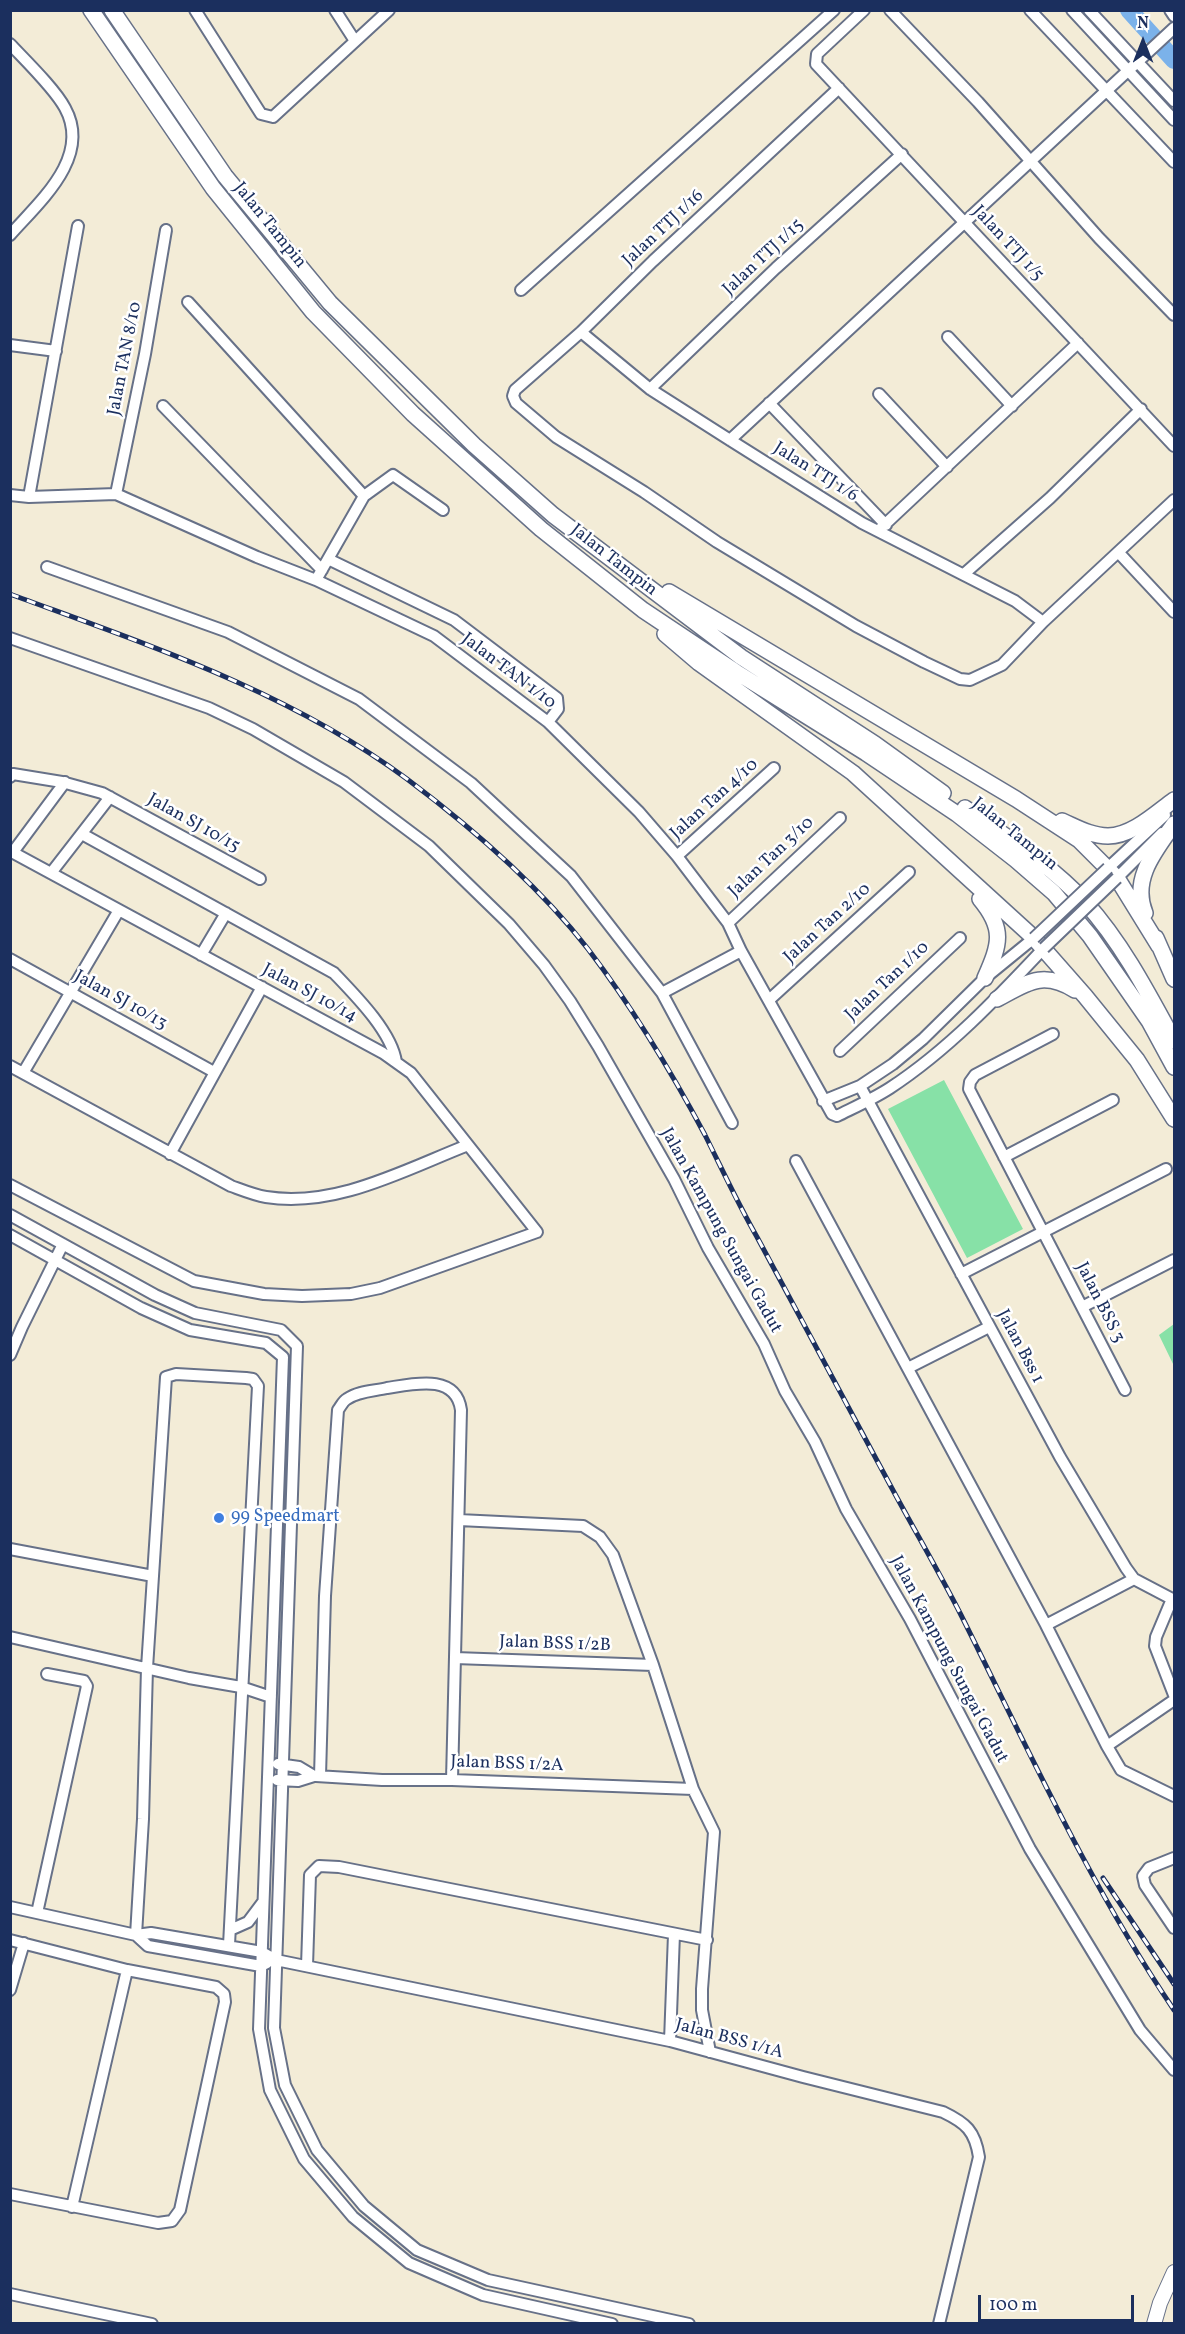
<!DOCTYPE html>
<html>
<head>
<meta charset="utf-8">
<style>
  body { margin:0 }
  #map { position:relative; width:1185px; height:2334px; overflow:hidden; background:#f3ecd7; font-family:Vollkorn,serif }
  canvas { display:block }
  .frame { position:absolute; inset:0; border:12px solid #1b2f5e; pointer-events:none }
  .north { position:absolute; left:1113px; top:12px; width:60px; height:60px; -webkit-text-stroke:4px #fff; paint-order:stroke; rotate:0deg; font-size:16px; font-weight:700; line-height:24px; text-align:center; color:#1b2f5e }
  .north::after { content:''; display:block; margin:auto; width:21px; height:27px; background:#1b2f5e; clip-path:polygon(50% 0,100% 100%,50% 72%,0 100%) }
  .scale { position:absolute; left:978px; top:2295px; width:156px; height:27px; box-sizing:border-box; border:3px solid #1b2f5e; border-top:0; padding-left:8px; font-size:18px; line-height:21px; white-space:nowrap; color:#1b2f5e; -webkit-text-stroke:4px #fff; paint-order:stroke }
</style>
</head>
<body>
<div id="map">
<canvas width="1185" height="2334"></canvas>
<div class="frame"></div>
<div class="north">N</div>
<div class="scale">100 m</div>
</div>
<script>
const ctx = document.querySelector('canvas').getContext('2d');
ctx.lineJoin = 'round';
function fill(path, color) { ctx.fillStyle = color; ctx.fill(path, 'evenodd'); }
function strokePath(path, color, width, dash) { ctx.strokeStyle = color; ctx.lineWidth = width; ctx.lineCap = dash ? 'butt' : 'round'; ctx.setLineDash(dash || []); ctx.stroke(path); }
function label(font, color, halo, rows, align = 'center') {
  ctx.font = font + ' Vollkorn,serif'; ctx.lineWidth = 5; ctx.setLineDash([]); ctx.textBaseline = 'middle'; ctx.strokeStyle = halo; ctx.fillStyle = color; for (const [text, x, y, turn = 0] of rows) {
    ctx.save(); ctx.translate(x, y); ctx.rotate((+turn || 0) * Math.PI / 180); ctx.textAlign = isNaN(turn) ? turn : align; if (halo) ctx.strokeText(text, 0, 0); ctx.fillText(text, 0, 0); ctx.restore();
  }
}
fill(new Path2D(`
  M944,1080L1023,1229L967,1258L888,1109Z
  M1174,1324V1366L1159,1335Z`), '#87e1a7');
strokePath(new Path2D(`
  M1129,10L1174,60`), '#7bb2ea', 18);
const minor = new Path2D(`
  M195,10L261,114L273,117L389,10
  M335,10L355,41
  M864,10L817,54L816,64L1174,446
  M890,10L978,102L1099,238L1174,315
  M1030,10L1174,162
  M1072,10L1174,120
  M1089,10L1174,101
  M1170,10L1174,16
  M10,44C26,61 55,89 65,108C92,157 40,201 10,235
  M839,88L653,261L581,332L515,390L513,396L516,403L556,437L644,492L717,542L856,626L924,662L960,679L970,680L1002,665L1043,622L1174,500
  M521,290L834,10
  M188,302L364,496L316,580
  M581,332L650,389L730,440L862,523L1015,601L1043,622
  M948,337L1012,406
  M10,345L56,351
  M650,389L776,268L902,154
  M879,394L947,467
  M769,403L886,525
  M163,406L322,570
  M730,440L1174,28
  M116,494L145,354L166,230
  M10,495L29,497L116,494L257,557L316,580L434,636L548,722L639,812L677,856L728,923L741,951L832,1114L837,1116C855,1107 873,1099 890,1088C948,1050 997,998 1044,948
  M364,496L393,475L443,510
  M29,497L78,226
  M879,530L1078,343
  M1119,553L1174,612
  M328,559L454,620L557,698L558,709L548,722
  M47,567L228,632L359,699L471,783L571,876L662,993L732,1123
  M964,574L1050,498L1141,409
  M10,638L209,708L253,729L344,782L429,846L509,924L544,965L570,1001L598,1046L674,1179L708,1248L764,1344L785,1391L815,1442L846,1509L910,1619L1030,1849L1140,2030L1174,2070
  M10,777L13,774L62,782L102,793L260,879
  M82,834L334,973C355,995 392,1032 396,1062
  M10,851L383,1053L411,1073L537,1232L380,1288L351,1294L302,1296L264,1294L194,1281L10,1185
  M13,852L65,782
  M677,856L774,768
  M1108,868L1165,815
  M51,873L110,797
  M1117,878L1162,833
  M728,923L840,818
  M201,955L226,913
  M10,959L214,1072
  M662,993L741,951
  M769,1000L909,872
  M1053,1034L975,1075L970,1082L969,1089L1125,1390
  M840,1051L960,938
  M10,1066L231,1186C242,1190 254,1195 266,1197C336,1208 404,1170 468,1145
  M23,1073L119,910
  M860,1086L1060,1457L1126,1568L1134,1579L1174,1600
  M823,1101L860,1086L893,1064L923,1039L985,978L1034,938
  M170,1154L262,987
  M1004,1157L1113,1100
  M796,1161L1046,1625L1107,1746L1121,1770L1174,1796
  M10,1215L155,1295L195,1313L281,1330L297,1346L274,2028L285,2085L317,2150L364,2206L417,2250L488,2280L689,2324
  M10,1235L141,1308L190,1330L266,1343L283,1357L259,2029L270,2090L304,2159L353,2217L409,2263L483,2295L612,2324
  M961,1274L1166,1169
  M1082,1307L1174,1260
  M10,1355L22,1327L63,1244
  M908,1368L989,1327
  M459,1520L583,1526L600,1537L613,1555L653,1665L693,1789L714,1832L702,1989V2010L710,2052
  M10,1549L153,1576
  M1172,1599L1156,1637L1155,1646L1174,1695
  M1046,1625L1134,1579
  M10,1637L189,1678L241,1687L271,1697
  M455,1658L653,1665
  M1107,1746L1174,1700
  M316,1776L382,1780H452L693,1789
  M320,1776L325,1596L338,1410C341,1406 343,1401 347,1399C358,1391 374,1391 387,1388C413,1384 456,1373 461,1410L452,1780
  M277,1780L298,1781L314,1776L299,1767L278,1764
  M1174,1858L1149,1868L1143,1876L1145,1885L1174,1928
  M10,1907L136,1935L151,1933L262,1952L276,1960L670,2041L803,2077L943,2112C966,2123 975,2131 979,2157L939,2324
  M37,1913L87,1686L84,1681L47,1674
  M230,1930L248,1922L263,1902
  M136,1935L143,1819L147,1668L166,1377L176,1374L246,1378L253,1379L258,1386L229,1945
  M136,1935L148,1946L261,1966L267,1963
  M10,1940L127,1970L216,1987L224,1994L225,2002L180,2210L172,2221L158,2223L10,2194
  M307,1966L310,1875L319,1866L339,1867L707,1940
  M10,1990L24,1943
  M670,2041L674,1934
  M72,2207L127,1970
  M10,2294L152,2324`);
const major = new Path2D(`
  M1154,2324L1160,2303L1174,2272`);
const highway = new Path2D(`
  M91,10L213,188L313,312L413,414L541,529L643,610L736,672L866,753L957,814L1016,860L1054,893L1090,936L1149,1021L1174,1067
  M112,10L225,176L330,303L474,445L553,515L741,657L875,744L943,793
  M669,592L1016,799L1079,840L1117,878L1159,946
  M665,634L699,663L853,773L1034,938L1085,996L1137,1060L1174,1119
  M965,808C1006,837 1051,865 1085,902C1122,943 1148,993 1174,1041
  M1062,821C1076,827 1091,836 1108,836C1132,836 1156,813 1174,800
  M980,899C1005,929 1000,944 985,978
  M1145,913C1131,879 1155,851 1174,824
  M1156,938L1174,979
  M997,999C1027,983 1042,970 1075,990`);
strokePath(minor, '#677188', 14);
strokePath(major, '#677188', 16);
strokePath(highway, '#677188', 18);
strokePath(minor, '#fff', 10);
strokePath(major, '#fff', 14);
strokePath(highway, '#fff', 15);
const rail = new Path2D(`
  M10,594C148,645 288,691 407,779C471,827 539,886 588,949C632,1007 671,1071 705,1135C722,1169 738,1204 757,1237C801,1318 844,1400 888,1481C912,1526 938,1570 961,1615C1028,1749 1090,1886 1174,2010
  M1103,1878L1174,1984`);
strokePath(rail, '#1b2f5e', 5);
strokePath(rail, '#fff', 3, [9]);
const minorBridge = new Path2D(`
  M1034,938L1108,868
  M1044,948L1117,878`);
strokePath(minorBridge, '#677188', 14, []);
strokePath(minorBridge, '#fff', 10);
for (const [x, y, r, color] of [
  [219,1518,6,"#3f7fe0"]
]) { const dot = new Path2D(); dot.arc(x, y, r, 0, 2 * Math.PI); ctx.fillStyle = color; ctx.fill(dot); strokePath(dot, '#fff', 2); }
label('18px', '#1b2f5e', '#fff', [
  ["Jalan Tampin",269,226,51],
  ["Jalan TTJ 1/16",664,229,-43],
  ["Jalan TTJ 1/5",1007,244,47],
  ["Jalan TTJ 1/15",764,258,-43],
  ["Jalan TAN 8/10",126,359,-79],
  ["Jalan TTJ 1/6",815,473,32],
  ["Jalan Tampin",613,561,38],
  ["Jalan TAN 1/10",508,672,37],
  ["Jalan Tan 4/10",715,800,-42],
  ["Jalan SJ 10/15",193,824,29],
  ["Jalan Tampin",1014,835,39],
  ["Jalan Tan 3/10",772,858,-43],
  ["Jalan Tan 2/10",828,924,-42],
  ["Jalan Tan 1/10",888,982,-43],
  ["Jalan SJ 10/14",309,994,28],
  ["Jalan SJ 10/13",120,1001,29],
  ["Jalan Kampung Sungai Gadut",720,1231,61],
  ["Jalan BSS 3",1099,1303,63],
  ["Jalan Bss 1",1019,1347,62],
  ["Jalan BSS 1/2B",555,1645,2],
  ["Jalan Kampung Sungai Gadut",948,1660,62],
  ["Jalan BSS 1/2A",507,1765,2],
  ["Jalan BSS 1/1A",729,2040,15]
]);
label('18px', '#366cbe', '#fff', [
  ["99 Speedmart",231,1518]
], 'left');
</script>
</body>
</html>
